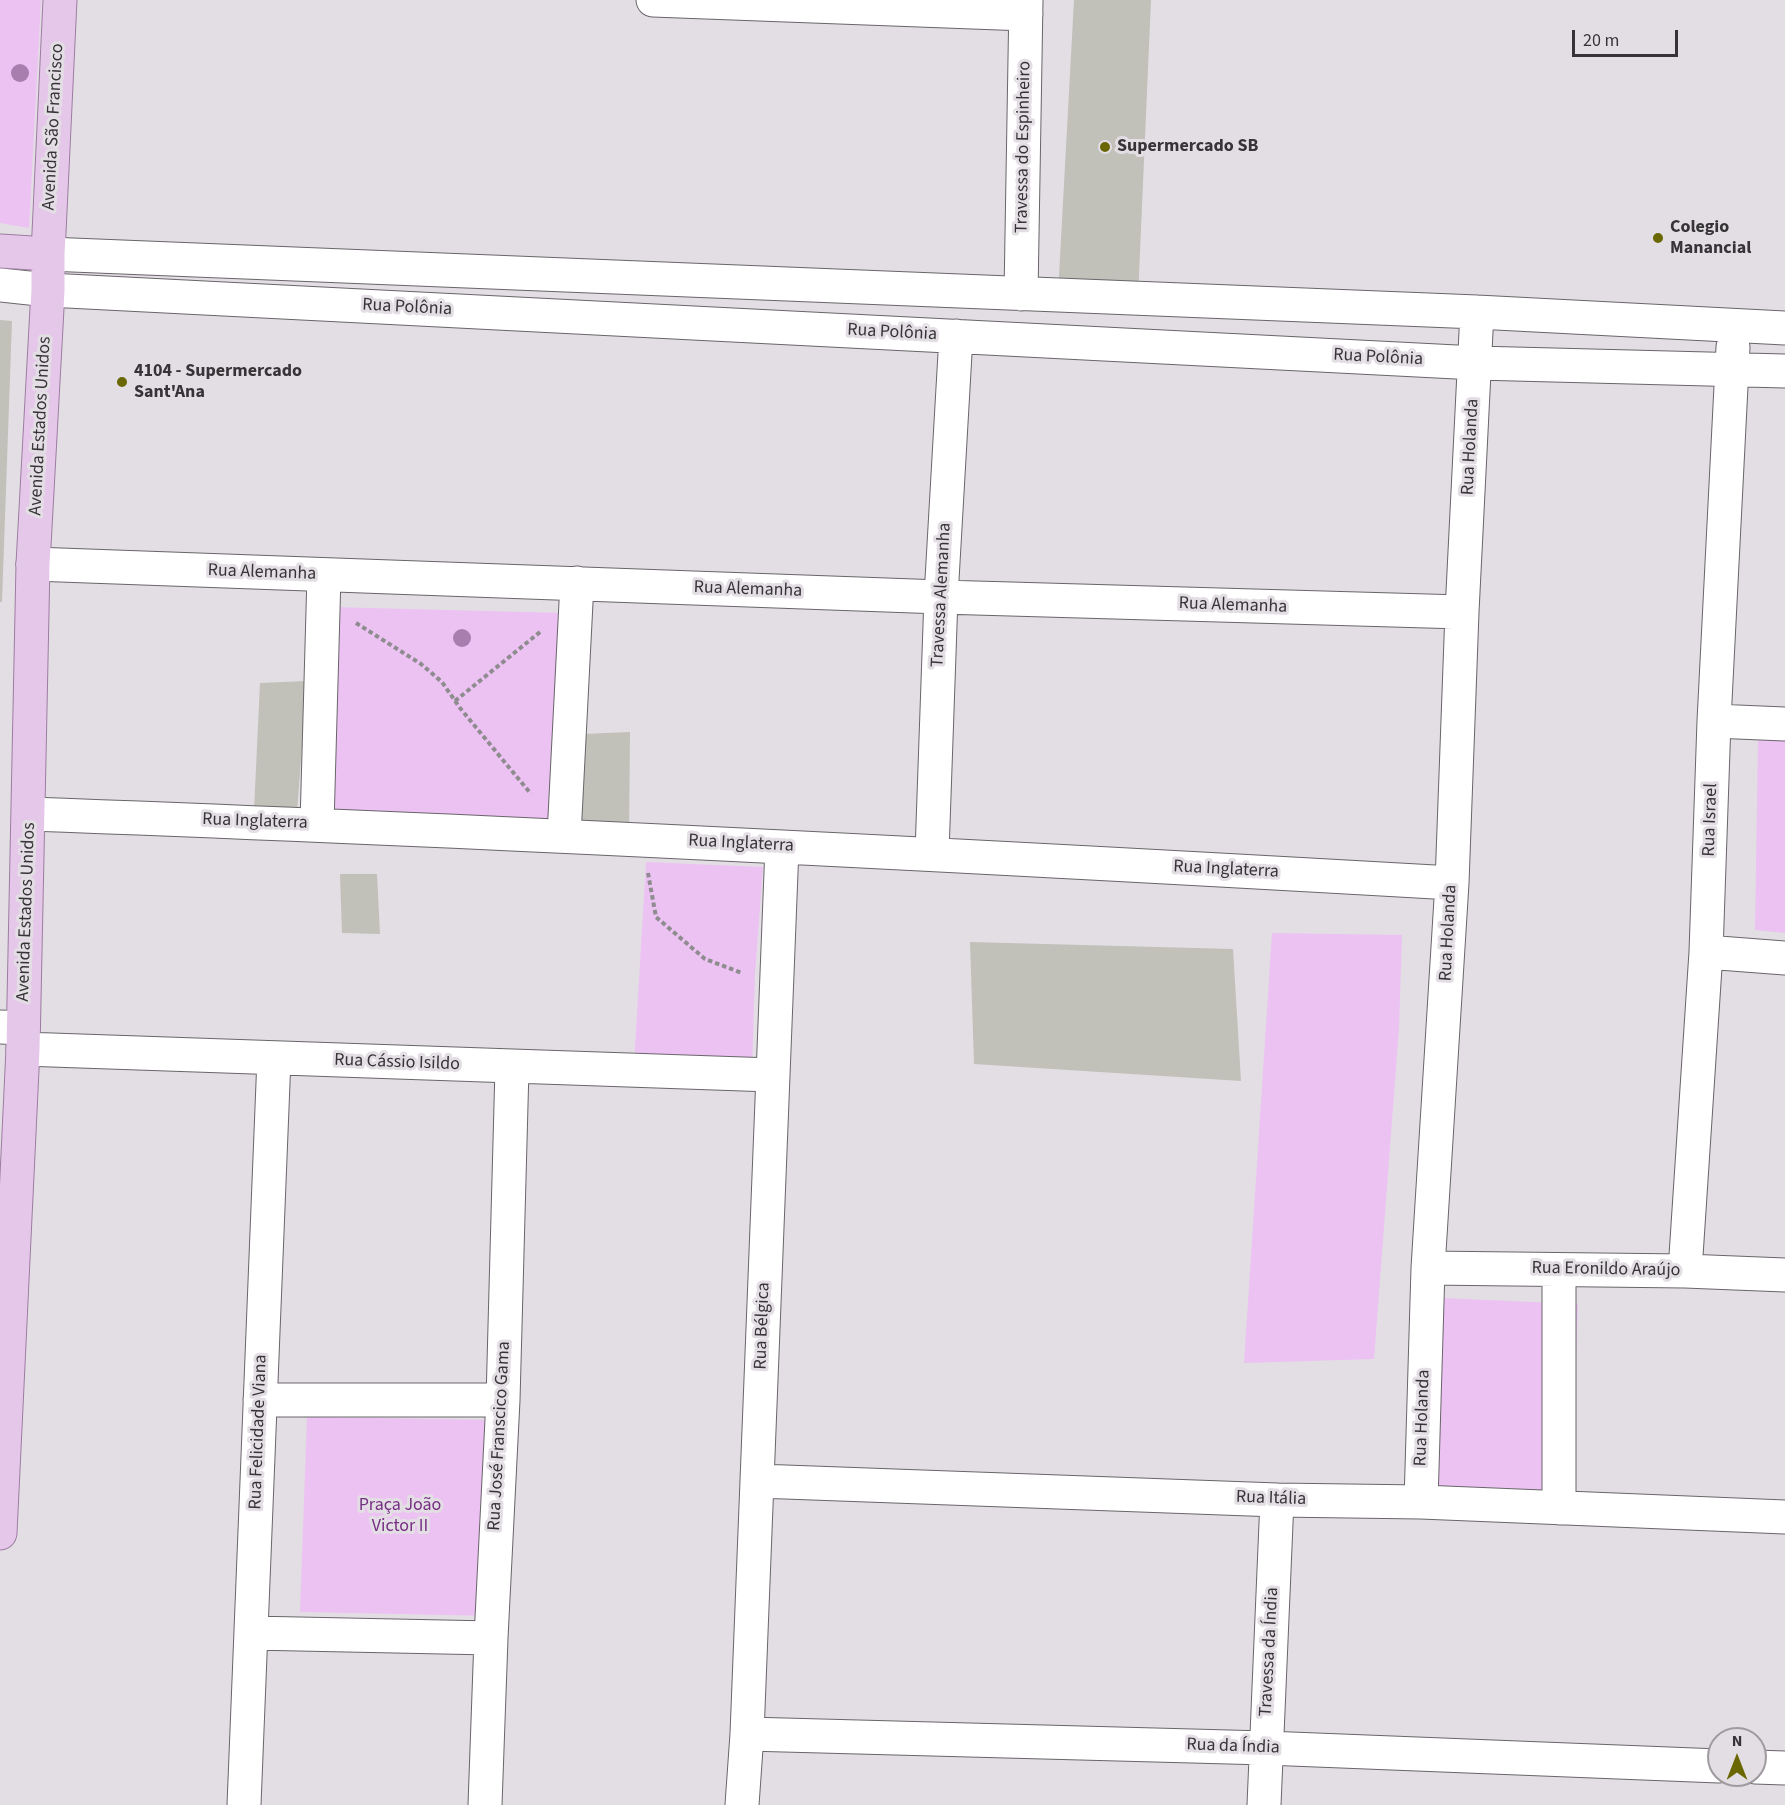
<!DOCTYPE html>
<html>
<head>
<meta charset="utf-8">
<style>
  body { margin:0 }
  #map { position:relative; width:1785px; height:1805px; overflow:hidden; background:#e3dee4; font-family:"Source Sans 3",sans-serif }
  canvas { display:block }
  .north { position:absolute; left:1707px; top:1727px; width:60px; height:60px; box-sizing:border-box; background:#e3dee4; border:2px solid #9e9a9e; border-radius:50%; rotate:0deg; font-size:16px; font-weight:700; line-height:24px; text-align:center; color:#363436 }
  .north::after { content:''; display:block; margin:auto; width:21px; height:27px; background:#6a6700; clip-path:polygon(50% 0,100% 100%,50% 72%,0 100%) }
  .scale { position:absolute; left:1572px; top:30px; width:106px; height:27px; box-sizing:border-box; border:3px solid #363436; border-top:0; padding-left:8px; font-size:18px; line-height:21px; white-space:nowrap; color:#363436; -webkit-text-stroke:4px #e3dee4; paint-order:stroke }
</style>
</head>
<body>
<div id="map">
<canvas width="1785" height="1805"></canvas>
<div class="north">N</div>
<div class="scale">20 m</div>
</div>
<script>
const ctx = document.querySelector('canvas').getContext('2d');
ctx.lineJoin = 'round';
function fill(path, color) { ctx.fillStyle = color; ctx.fill(path, 'evenodd'); }
function strokePath(path, color, width, dash) { ctx.strokeStyle = color; ctx.lineWidth = width; ctx.lineCap = dash ? 'butt' : 'round'; ctx.setLineDash(dash || []); ctx.stroke(path); }
function label(font, color, halo, rows, align = 'center') {
  ctx.font = font + ' "Source Sans 3",sans-serif'; ctx.lineWidth = 6; ctx.setLineDash([]); ctx.textBaseline = 'middle'; ctx.strokeStyle = halo; ctx.fillStyle = color; for (const [text, x, y, turn = 0] of rows) {
    ctx.save(); ctx.translate(x, y); ctx.rotate((+turn || 0) * Math.PI / 180); ctx.textAlign = isNaN(turn) ? turn : align; if (halo) ctx.strokeText(text, 0, 0); ctx.fillText(text, 0, 0); ctx.restore();
  }
}
fill(new Path2D(`
  M0,0H41L29,228L0,223Z
  M331,607L564,613L560,829L323,816Z
  M1758,740H1785V933L1755,930Z
  M646,862L763,867L755,974L752,1069L634,1064Z
  M1272,933L1402,935L1399,1028L1374,1359L1244,1363Z
  M1442,1298L1578,1304L1570,1505L1430,1495Z
  M307,1417L497,1420L495,1616L300,1612Z`), '#ecc2f3');
fill(new Path2D(`
  M1074,0H1151L1138,298L1058,294Z
  M0,320L12,321L2,602H0Z
  M307,681L297,812L254,810L260,683Z
  M630,732L629,837L577,836L583,734Z
  M340,874H377L380,934L342,933Z
  M970,942L1233,949L1241,1081L974,1064Z`), '#c1c1ba');
const minor = new Path2D(`
  M653,0L1026,14
  M48,254L1477,312L1785,328
  M0,285L48,290L1476,363L1785,371
  M1021,294L1026,0
  M33,564L941,597L1462,612
  M1714,721L1785,724
  M29,814C504,831 978,856 1452,883
  M317,824L324,575
  M564,836L577,583
  M932,853L941,597L956,336
  M1706,952L1785,958
  M0,1027L23,1028
  M23,1049L772,1075
  M1428,1268L1685,1271L1785,1275
  M1559,1270V1508
  M1685,1271L1706,952L1714,721L1733,347
  M260,1400H503
  M758,1481L1277,1500L1421,1502L1785,1517
  M1421,1502L1428,1268L1452,883L1462,612L1477,312
  M251,1633L491,1638
  M747,1734L1266,1748L1719,1766
  M1755,1767L1785,1768
  M244,1805L274,1058
  M485,1805L491,1638L503,1400L512,1068
  M742,1805L747,1734L782,847
  M1264,1805L1277,1500`);
const major = new Path2D(`
  M0,251L48,254
  M0,1533L23,1049L33,564L48,290V254L60,0`);
strokePath(minor, '#69656a', 35);
strokePath(major, '#9c7da1', 35);
strokePath(new Path2D(`
  M356,623L421,664L442,682L460,708L531,794
  M455,701L540,632
  M648,873L656,917L705,959L742,973`), '#8f8c90', 4, [4.5, 3]);
strokePath(minor, '#fff', 33);
strokePath(major, '#e5c8e9', 33);
ctx.fillStyle = '#a87eaf';
for (const [x, y] of [
  [20,73],
  [462,638]
]) { ctx.beginPath(); ctx.arc(x, y, 9, 0, 2 * Math.PI); ctx.fill(); }
for (const [x, y, r, color] of [
  [1105,147,6,"#6a6700"],
  [1658,238,6,"#6a6700"],
  [122,382,6,"#6a6700"]
]) { const dot = new Path2D(); dot.arc(x, y, r, 0, 2 * Math.PI); ctx.fillStyle = color; ctx.fill(dot); strokePath(dot, '#e3dee4', 2); }
label('18px', '#363436', '#e3dee4', [
  ["Avenida São Francisco",54,127,-87],
  ["Travessa do Espinheiro",1024,147,-89],
  ["Rua Polônia",407,308,3],
  ["Rua Polônia",892,333,3],
  ["Rua Polônia",1378,358,3],
  ["Avenida Estados Unidos",41,426,-87],
  ["Rua Holanda",1471,447,-87],
  ["Rua Alemanha",262,573,2],
  ["Rua Alemanha",748,590,2],
  ["Travessa Alemanha",942,595,-87],
  ["Rua Alemanha",1233,606,2],
  ["Rua Israel",1711,820,-88],
  ["Rua Inglaterra",255,822,2],
  ["Rua Inglaterra",741,844,3],
  ["Rua Inglaterra",1226,870,3],
  ["Avenida Estados Unidos",27,912,-88],
  ["Rua Holanda",1449,933,-87],
  ["Rua Cássio Isildo",397,1063,2],
  ["Rua Eronildo Araújo",1606,1270,1],
  ["Rua Bélgica",763,1326,-88],
  ["Rua Holanda",1423,1418,-88],
  ["Rua Felicidade Viana",259,1432,-88],
  ["Rua José Franscico Gama",500,1436,-87],
  ["Rua Itália",1271,1499,2],
  ["Travessa da Índia",1270,1652,-87],
  ["Rua da Índia",1233,1747,2]
]);
label('bold 18px', '#363436', '#e3dee4', [
  ["Supermercado SB",1117,147],
  ["Colegio",1670,228],
  ["Manancial",1670,249],
  ["4104 - Supermercado",134,372],
  ["Sant'Ana",134,393]
], 'left');
label('18px', '#772f83', '#e3dee4', [
  ["Praça João",400,1506],
  ["Victor II",400,1527]
]);
</script>
</body>
</html>
